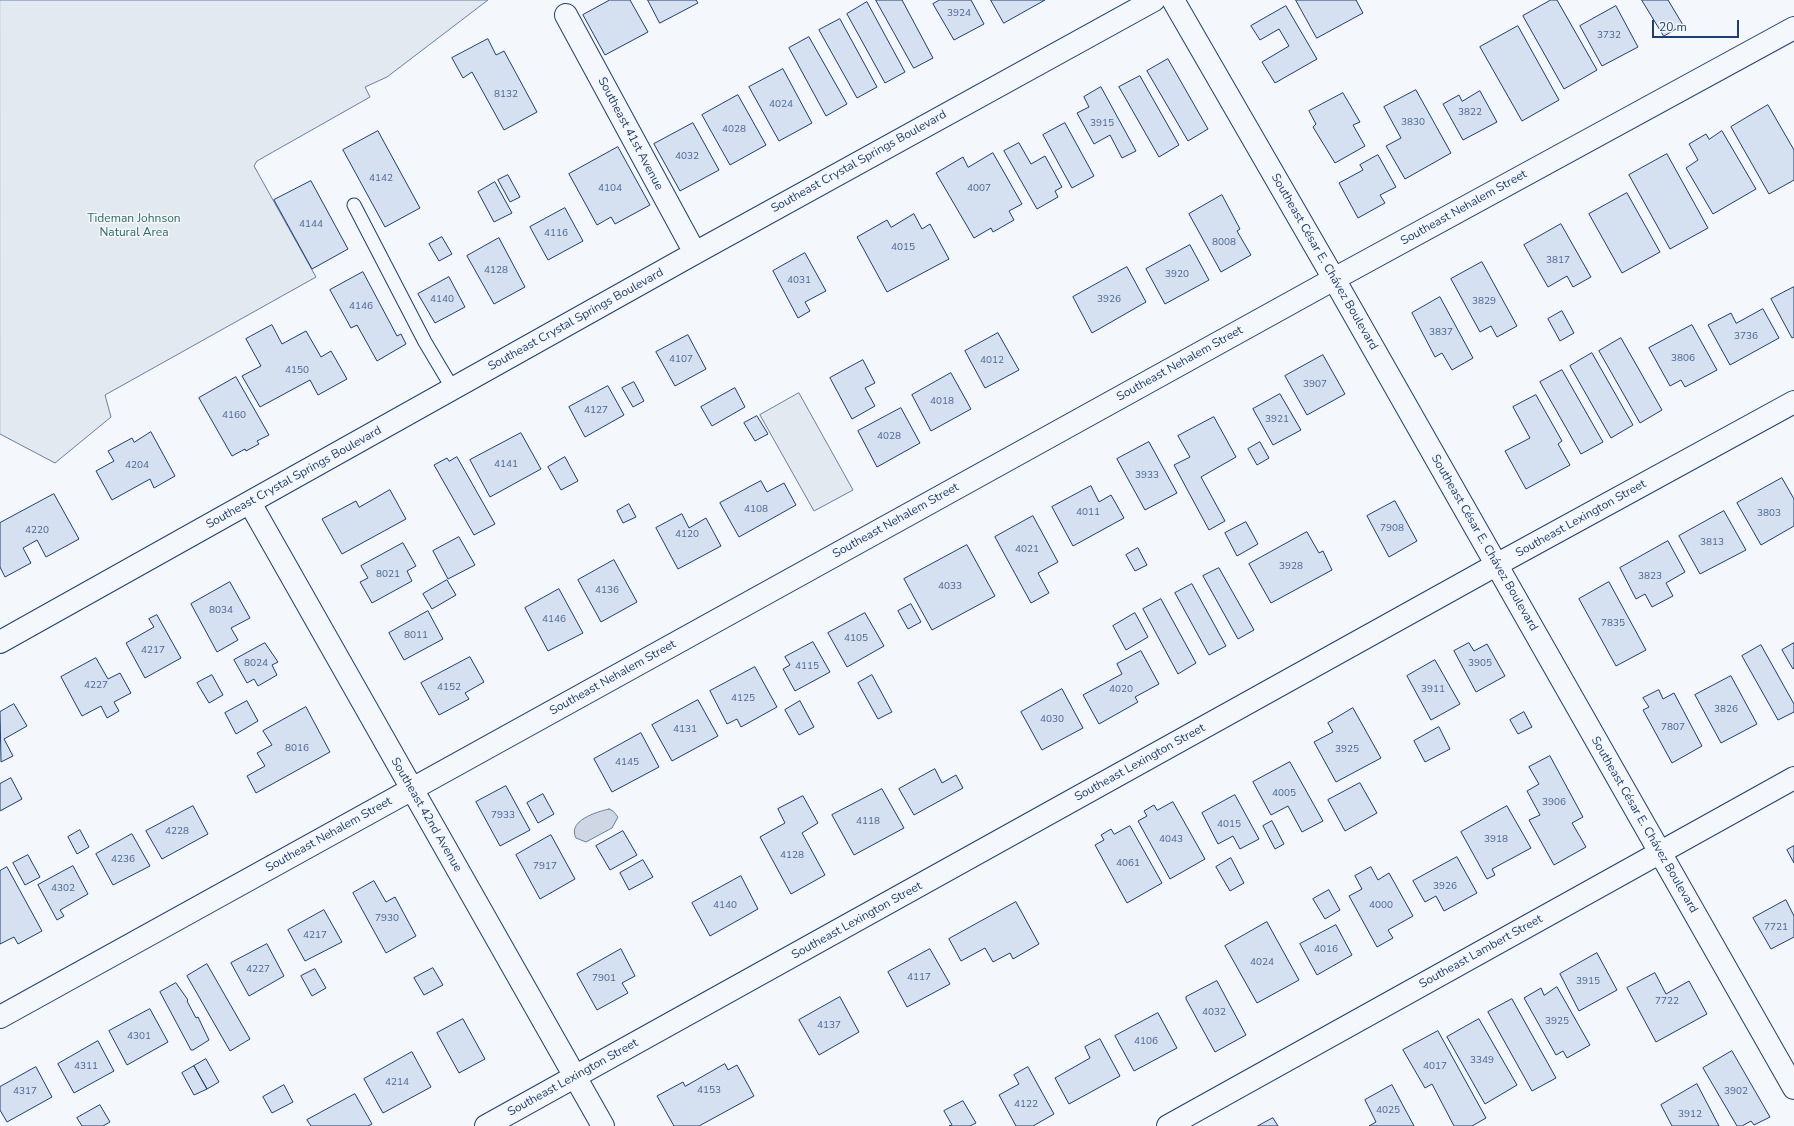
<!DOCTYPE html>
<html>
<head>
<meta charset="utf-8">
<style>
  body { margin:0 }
  #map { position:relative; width:1794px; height:1126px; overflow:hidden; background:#f4f7fb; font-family:"Nunito Sans",sans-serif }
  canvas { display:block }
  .scale { position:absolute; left:1652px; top:20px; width:87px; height:18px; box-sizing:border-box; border:2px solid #1d3f73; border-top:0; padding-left:5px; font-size:12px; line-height:14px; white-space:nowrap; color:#1d3f73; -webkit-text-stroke:3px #f4f7fb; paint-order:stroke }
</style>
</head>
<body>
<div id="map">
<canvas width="1794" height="1126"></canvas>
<div class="scale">20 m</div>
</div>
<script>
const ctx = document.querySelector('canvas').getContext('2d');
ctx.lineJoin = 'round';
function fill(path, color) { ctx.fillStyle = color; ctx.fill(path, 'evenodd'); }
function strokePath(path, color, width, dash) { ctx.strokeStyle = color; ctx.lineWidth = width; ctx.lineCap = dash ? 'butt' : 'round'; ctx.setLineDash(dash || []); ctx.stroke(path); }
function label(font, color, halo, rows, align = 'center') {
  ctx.font = font + ' "Nunito Sans",sans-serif'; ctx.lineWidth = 3; ctx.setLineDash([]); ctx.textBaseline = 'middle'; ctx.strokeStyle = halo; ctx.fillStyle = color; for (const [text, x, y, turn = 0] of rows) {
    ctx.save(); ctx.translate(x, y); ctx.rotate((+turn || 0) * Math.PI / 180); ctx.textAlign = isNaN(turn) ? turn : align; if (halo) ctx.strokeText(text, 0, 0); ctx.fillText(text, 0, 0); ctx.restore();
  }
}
const green = new Path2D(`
  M0,0H488L387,77L365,87L370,97L257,161L254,166L316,277L105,395L111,417L55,463L0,434Z
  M799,393L853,490L814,511L760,415Z`);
fill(green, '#e3e9f0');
strokePath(green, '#687fa3', 1);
const water = new Path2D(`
  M609,809L613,811L618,817L612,828L586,842L576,838C567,821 596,812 609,809Z`);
fill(water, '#cfd7e4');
strokePath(water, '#687fa3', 1);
const building = new Path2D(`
  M610,0H630L648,32L605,55L583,15Z
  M648,0H696L698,3L660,23Z
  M876,0H902L933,58L914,68Z
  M940,0H971L984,24L954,40L933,4Z
  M991,0H1045L1004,23Z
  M1296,0H1356L1363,13L1317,38Z
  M1551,0H1557L1597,70L1564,89L1523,16Z
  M1642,0H1668L1683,25L1664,36Z
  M867,2L905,72L885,83L847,14Z
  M1286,6L1317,59L1275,83L1262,62L1289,46L1279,29L1260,40L1251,26Z
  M1616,6L1638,47L1602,66L1580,26Z
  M840,19L877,87L857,98L819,30Z
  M1518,26L1559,100L1522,121L1480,47Z
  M809,37L847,104L826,116L789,48Z
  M488,39L496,55L504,51L537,112L504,130L472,72L463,78L452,58Z
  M1168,59L1208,129L1188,141L1147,71Z
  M783,69L812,123L779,141L749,87Z
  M1140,76L1179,145L1159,157L1119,87Z
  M1101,87L1136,151L1122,158L1110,135L1094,144L1077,113L1089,107L1084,97Z
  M1416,90L1451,153L1405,179L1386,146L1401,138L1384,107Z
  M1480,91L1497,122L1463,140L1443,104L1459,95L1462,101Z
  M1343,93L1360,122L1353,125L1365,146L1335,163L1313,127L1316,124L1309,111Z
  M738,95L766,145L730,165L702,115Z
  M1768,105L1794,150V180L1769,194L1731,127Z
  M693,123L719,170L680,191L654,144Z
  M1065,123L1094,176L1072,188L1043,135Z
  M378,131L420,208L385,227L343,150Z
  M1722,131L1756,189L1713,214L1686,168L1698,160L1689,144L1706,134L1709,139Z
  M1019,143L1031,164L1045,156L1062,187L1055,191L1058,197L1037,209L1004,151Z
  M618,147L650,205L615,224L611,217L597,225L569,174Z
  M993,153L1022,204L1009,211L1014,220L993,232L991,228L974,238L936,173L963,157L968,167Z
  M1667,154L1708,228L1670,249L1629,175Z
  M1378,155L1396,187L1380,195L1385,203L1358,218L1339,183L1363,170L1360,165Z
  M508,175L520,197L510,202L498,180Z
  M311,181L348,249L312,269L274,200Z
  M495,182L512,213L494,222L478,192Z
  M1627,193L1660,252L1622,273L1589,214Z
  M1222,195L1240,229L1237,231L1251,255L1221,272L1189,214Z
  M565,208L583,241L548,260L530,227Z
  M914,214L922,229L930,224L949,259L887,292L857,237L887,220L891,227Z
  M1561,224L1591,277L1573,287L1567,276L1548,287L1524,245Z
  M442,237L452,254L439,261L429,244Z
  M499,238L525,287L494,304L467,256Z
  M1190,245L1209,280L1165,304L1146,269Z
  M805,253L826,291L805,302L810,311L798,318L773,271Z
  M1482,262L1517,326L1497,337L1491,326L1480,332L1451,279Z
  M1127,267L1146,302L1092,333L1073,297Z
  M363,272L397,336L401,334L406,344L377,361L357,325L351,328L330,290Z
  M449,277L465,307L435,323L418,294Z
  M1794,287V337L1792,338L1771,299Z
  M1440,297L1473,358L1452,370L1442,353L1435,357L1412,313Z
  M1763,309L1779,338L1730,365L1708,325L1731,313L1736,323Z
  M1562,311L1574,333L1560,341L1548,319Z
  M272,325L282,344L306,331L321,357L331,351L347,379L318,395L310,380L260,407L242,376L261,366L246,339Z
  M1692,325L1717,370L1685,387L1681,380L1670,386L1649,348Z
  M998,333L1019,370L985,388L965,351Z
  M688,335L706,369L675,386L656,352Z
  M1621,338L1662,410L1640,423L1599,351Z
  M1592,353L1633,425L1611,438L1570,366Z
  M1323,355L1345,394L1307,415L1285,376Z
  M863,360L875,383L865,388L875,406L852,419L830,378Z
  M1562,370L1603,442L1581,454L1540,382Z
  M951,373L971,409L931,431L912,395Z
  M236,377L269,435L257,441L259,444L246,451L245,449L232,456L199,398Z
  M634,382L644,401L633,407L622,388Z
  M608,386L624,415L585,437L569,407Z
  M735,388L745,407L712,426L701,407Z
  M1280,394L1301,430L1273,445L1253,409Z
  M1536,395L1562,441L1558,444L1570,465L1526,489L1505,451L1530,438L1513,407Z
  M901,408L920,443L877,467L858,431Z
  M757,416L768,434L755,441L744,423Z
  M1214,417L1236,457L1201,477L1225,521L1209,530L1174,465L1190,457L1178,436Z
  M151,432L175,476L154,488L150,479L112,500L96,471L114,461L108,451L132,438L134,442Z
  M521,433L541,469L490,497L470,460Z
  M1149,442L1177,493L1145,510L1117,459Z
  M1260,442L1269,458L1257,465L1248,449Z
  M457,457L495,524L474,535L434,465L447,458L449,461Z
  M565,457L578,481L561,490L548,467Z
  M1782,478L1794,499V526L1761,545L1737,503Z
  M761,481L767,492L784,483L796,505L739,537L720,503Z
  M1091,486L1099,502L1111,495L1124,518L1073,546L1052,507Z
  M390,490L406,519L342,554L322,519L356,501L359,507Z
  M54,494L79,539L46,557L37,540L23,548L31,563L5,577L0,567V523Z
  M1395,501L1417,541L1389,557L1367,516Z
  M629,504L636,517L623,523L617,511Z
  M1724,511L1746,550L1700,574L1679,536Z
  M682,514L689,528L706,518L721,546L678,569L656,528Z
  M1033,516L1058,562L1038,573L1049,593L1031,603L995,537Z
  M1246,522L1258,544L1237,556L1225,533Z
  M1307,532L1319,553L1323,551L1332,570L1271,603L1249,564Z
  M459,537L475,565L448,579L433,551Z
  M1668,541L1685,572L1666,583L1673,596L1652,607L1645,594L1636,599L1620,568Z
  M403,543L416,566L407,571L412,581L372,603L360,582L368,578L361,566Z
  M967,545L995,596L932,630L904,579Z
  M1138,548L1147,565L1135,571L1126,555Z
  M614,560L637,602L601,622L578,580Z
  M1219,568L1254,630L1238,639L1203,576Z
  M447,580L456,595L432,609L423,594Z
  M230,582L250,618L231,628L238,640L217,652L191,604Z
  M1609,582L1646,650L1616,666L1579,599Z
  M1192,584L1226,646L1209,655L1175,593Z
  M559,589L583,633L548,651L525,608Z
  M1161,599L1196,663L1178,674L1143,609Z
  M911,604L921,622L908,629L898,611Z
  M428,611L443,639L404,660L389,633Z
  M865,613L884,646L847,667L828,633Z
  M1135,613L1148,637L1126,650L1113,626Z
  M157,615L181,658L145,678L126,643L154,627L149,619Z
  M813,642L830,672L795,691L783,669L790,665L785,657Z
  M265,643L278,662L272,665L277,675L258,686L254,679L247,683L234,660Z
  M1469,643L1474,651L1487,644L1505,676L1476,692L1454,651Z
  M1794,643V668L1793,669L1782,650Z
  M1761,645L1794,704V712L1778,720L1742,656Z
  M1141,651L1159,684L1135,697L1138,702L1099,724L1083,695L1122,674L1117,664Z
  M470,657L484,682L465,693L469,699L439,715L421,683Z
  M96,658L108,679L120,673L131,693L114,702L119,711L107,718L101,706L82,716L61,677Z
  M1435,660L1460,704L1431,720L1407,676Z
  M755,667L777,707L741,727L737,719L727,724L710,691Z
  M212,675L223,695L209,703L197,683Z
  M872,675L892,712L878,719L858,683Z
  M1731,676L1757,724L1721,743L1695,695Z
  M1062,689L1083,728L1042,750L1021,712Z
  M1659,690L1663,699L1674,693L1702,746L1672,763L1643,710L1649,707L1643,698Z
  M698,700L718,736L672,761L652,725Z
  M247,701L258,721L236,734L225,713Z
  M800,701L814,727L799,735L785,710Z
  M14,704L27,726L4,739L13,756L1,762L0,712Z
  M306,707L330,752L256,793L247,776L265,766L257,753L272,745L263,731Z
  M1353,708L1381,758L1336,782L1314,742L1333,732L1328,723Z
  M1524,712L1532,727L1518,734L1510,720Z
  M1439,727L1450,749L1425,762L1414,741Z
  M641,733L659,767L612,792L594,759Z
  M1550,756L1583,817L1572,823L1586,847L1554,865L1529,820L1540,815L1527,791L1539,784L1529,767Z
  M1290,762L1323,821L1302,832L1288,806L1271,815L1253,782Z
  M935,769L942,783L956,775L963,788L914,815L899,789Z
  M11,778L22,799L0,811V784Z
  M1360,783L1377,813L1345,831L1328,800Z
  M506,786L530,830L500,846L476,802Z
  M882,789L904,828L854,855L832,815Z
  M543,794L554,814L538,823L527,803Z
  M1235,795L1259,839L1240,849L1233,836L1218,844L1202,813Z
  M803,796L818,823L802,833L825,875L791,894L760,837L785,823L778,809Z
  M1173,802L1205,859L1170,879L1138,821L1147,816L1144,811L1154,805L1157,810Z
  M193,806L208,834L162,859L146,831Z
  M1507,806L1531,848L1492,869L1495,875L1487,879L1461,832Z
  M1272,821L1284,844L1275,849L1263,826Z
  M1130,826L1162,883L1127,903L1095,845L1104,840L1101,835L1111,829L1114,834Z
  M80,830L89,847L77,854L68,837Z
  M623,831L637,855L610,870L596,846Z
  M132,834L150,866L113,885L96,854Z
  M551,835L575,879L540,899L516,855Z
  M1794,846V863L1787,850Z
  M28,855L40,877L25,885L13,863Z
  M1457,857L1477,893L1444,911L1436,896L1425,902L1413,881Z
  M1231,858L1244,883L1230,891L1216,867Z
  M643,860L653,877L629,890L620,873Z
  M73,866L88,894L60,910L64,916L57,920L38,885Z
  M7,867L42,931L18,944L14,937L0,944V871Z
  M1371,867L1378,880L1389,873L1413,916L1388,930L1393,938L1377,947L1349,896L1362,889L1355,876Z
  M741,876L758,909L710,936L692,903Z
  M374,881L386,902L395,897L416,936L386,953L353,893Z
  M1329,890L1340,910L1325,919L1313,899Z
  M1786,900L1794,916V937L1771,949L1753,918Z
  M1016,902L1039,944L1013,959L1010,953L993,962L985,948L961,961L949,939Z
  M324,910L342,942L305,961L288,930Z
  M1267,922L1299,980L1257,1003L1225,946Z
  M1336,925L1352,955L1317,975L1300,944Z
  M267,944L284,976L249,996L231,963Z
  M621,949L635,976L622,983L628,993L597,1010L577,974Z
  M930,949L950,984L907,1007L888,972Z
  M1597,953L1617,990L1579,1011L1560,974Z
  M207,964L250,1039L230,1051L187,976Z
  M433,968L443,985L424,995L414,978Z
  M315,969L326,988L312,996L301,976Z
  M1655,973L1666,994L1689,981L1707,1014L1656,1042L1627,988Z
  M1217,981L1246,1035L1215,1052L1186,999V997Z
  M176,983L188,1000L187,1001L196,1018L198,1017L209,1040L193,1050H191L160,992Z
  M1557,987L1590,1045L1567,1058L1563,1051L1556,1055L1524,998L1541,988L1544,995Z
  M840,997L859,1032L819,1055L799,1020Z
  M1512,999L1556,1078L1532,1091L1488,1012Z
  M150,1009L168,1042L127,1065L109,1031Z
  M1158,1013L1177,1048L1134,1071L1115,1036Z
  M463,1019L485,1059L459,1073L437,1033Z
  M1479,1019L1517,1085L1485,1104L1447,1037Z
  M1438,1031L1486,1118L1472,1126H1454L1432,1084L1425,1088L1403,1050Z
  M1100,1039L1120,1076L1069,1104L1055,1078L1090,1058L1085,1047Z
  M98,1041L114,1071L74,1093L58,1064Z
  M1732,1051L1770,1117L1754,1125L1751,1121L1742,1126H1737L1703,1068Z
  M412,1052L431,1087L383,1113L364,1079Z
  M206,1059L219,1082L207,1089L194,1066Z
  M725,1064L728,1070L737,1065L754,1096L699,1126H674L657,1096L683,1082L685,1086Z
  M194,1066L207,1089L194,1095L182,1073Z
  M36,1067L52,1097L7,1122L0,1110V1087Z
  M1028,1067L1054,1114L1033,1126H1016L999,1095L1019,1084L1014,1075Z
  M1697,1084L1719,1126H1672L1661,1105Z
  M284,1085L293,1102L272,1113L263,1097Z
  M1392,1085L1414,1126H1369L1376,1122L1365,1100Z
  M355,1094L372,1124L368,1126H311L307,1120Z
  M963,1101L976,1123L970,1126H949L952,1125L944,1111Z
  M100,1105L110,1122L103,1126H82L77,1118Z
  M1273,1118L1278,1126H1258Z`);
fill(building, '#d5e0f0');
strokePath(building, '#1d3f73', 1);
const service = new Path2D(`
  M354,205L425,342L453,389`);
const minor = new Path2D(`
  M566,15L695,253
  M250,503L603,1126
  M0,642L695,253L1154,0
  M0,1017L1334,279L1794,28
  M486,1126L1496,565L1794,402
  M1168,1126L1794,778`);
const tertiary = new Path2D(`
  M1173,0L1334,279L1794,1088`);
strokePath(service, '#1d3f73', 15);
strokePath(minor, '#1d3f73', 24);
strokePath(tertiary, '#1d3f73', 24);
strokePath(service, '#f4f7fb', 13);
strokePath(minor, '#f4f7fb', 22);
strokePath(tertiary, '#f4f7fb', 22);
label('10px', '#4b6792', null, [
  ["3924",959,14],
  ["3732",1609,36],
  ["8132",506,95],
  ["4024",781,105],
  ["3822",1470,113],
  ["3830",1413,123],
  ["3915",1102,124],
  ["4028",734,130],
  ["4032",687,157],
  ["4142",381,179],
  ["4104",610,189],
  ["4007",979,189],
  ["4144",311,225],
  ["4116",556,234],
  ["8008",1224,243],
  ["4015",903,248],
  ["3817",1558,261],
  ["4128",496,271],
  ["3920",1177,275],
  ["4031",799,281],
  ["4140",442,300],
  ["3926",1109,300],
  ["3829",1484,302],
  ["4146",361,307],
  ["3837",1441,333],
  ["3736",1746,337],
  ["3806",1683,359],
  ["4107",681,360],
  ["4012",992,361],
  ["4150",297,371],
  ["3907",1315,385],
  ["4018",942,402],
  ["4127",596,411],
  ["4160",234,416],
  ["3921",1277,420],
  ["4028",889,437],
  ["4141",506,465],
  ["4204",137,466],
  ["3933",1147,476],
  ["4108",756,510],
  ["4011",1088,513],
  ["3803",1769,514],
  ["7908",1392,529],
  ["4220",37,531],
  ["4120",687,535],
  ["3813",1712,543],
  ["4021",1027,550],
  ["3928",1291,567],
  ["8021",388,575],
  ["3823",1650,577],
  ["4033",950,587],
  ["4136",607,591],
  ["8034",221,611],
  ["4146",554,620],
  ["7835",1613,624],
  ["8011",416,636],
  ["4105",856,639],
  ["4217",153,651],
  ["8024",256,664],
  ["3905",1480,664],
  ["4115",807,667],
  ["4227",96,686],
  ["4152",449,688],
  ["4020",1121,690],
  ["3911",1433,690],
  ["4125",743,699],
  ["3826",1726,710],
  ["4030",1052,720],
  ["7807",1673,728],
  ["4131",685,730],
  ["8016",297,749],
  ["3925",1347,750],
  ["4145",627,763],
  ["4005",1284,794],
  ["3906",1554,803],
  ["7933",503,816],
  ["4118",868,822],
  ["4015",1229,825],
  ["4228",177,832],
  ["4043",1171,840],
  ["3918",1496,840],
  ["4128",792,856],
  ["4236",123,860],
  ["4061",1128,864],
  ["7917",545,867],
  ["3926",1445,887],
  ["4302",63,889],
  ["4140",725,906],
  ["4000",1381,906],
  ["7930",387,919],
  ["7721",1776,928],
  ["4217",315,936],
  ["4016",1326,950],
  ["4024",1262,963],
  ["4227",258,970],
  ["4117",919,978],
  ["7901",604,979],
  ["3915",1588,982],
  ["7722",1667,1002],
  ["4032",1214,1013],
  ["3925",1557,1022],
  ["4137",829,1026],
  ["4301",139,1037],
  ["4106",1146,1042],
  ["3349",1482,1061],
  ["4311",86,1067],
  ["4017",1435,1067],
  ["4214",397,1083],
  ["4153",709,1091],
  ["4317",25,1092],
  ["3902",1736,1092],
  ["4122",1026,1105],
  ["4025",1388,1111],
  ["3912",1690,1115]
]);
label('12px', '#1d3f73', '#f4f7fb', [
  ["Southeast 41st Avenue",630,134,62],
  ["Southeast Crystal Springs Boulevard",859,162,-29],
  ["Southeast Nehalem Street",1464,208,-29],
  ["Southeast César E. Chávez Boulevard",1324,262,60],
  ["Southeast Crystal Springs Boulevard",576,320,-29],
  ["Southeast Nehalem Street",1180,364,-29],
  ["Southeast Crystal Springs Boulevard",294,478,-29],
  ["Southeast Lexington Street",1581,519,-29],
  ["Southeast Nehalem Street",896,521,-29],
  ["Southeast César E. Chávez Boulevard",1484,543,60],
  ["Southeast Nehalem Street",613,678,-29],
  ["Southeast Lexington Street",1140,763,-29],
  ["Southeast 42nd Avenue",426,815,60],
  ["Southeast César E. Chávez Boulevard",1644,825,60],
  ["Southeast Nehalem Street",329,835,-29],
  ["Southeast Lexington Street",857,921,-29],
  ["Southeast Lambert Street",1481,952,-29],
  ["Southeast Lexington Street",573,1078,-29]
]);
label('12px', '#2c6c60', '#f4f7fb', [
  ["Tideman Johnson",134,219],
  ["Natural Area",134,233]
]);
</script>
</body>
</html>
